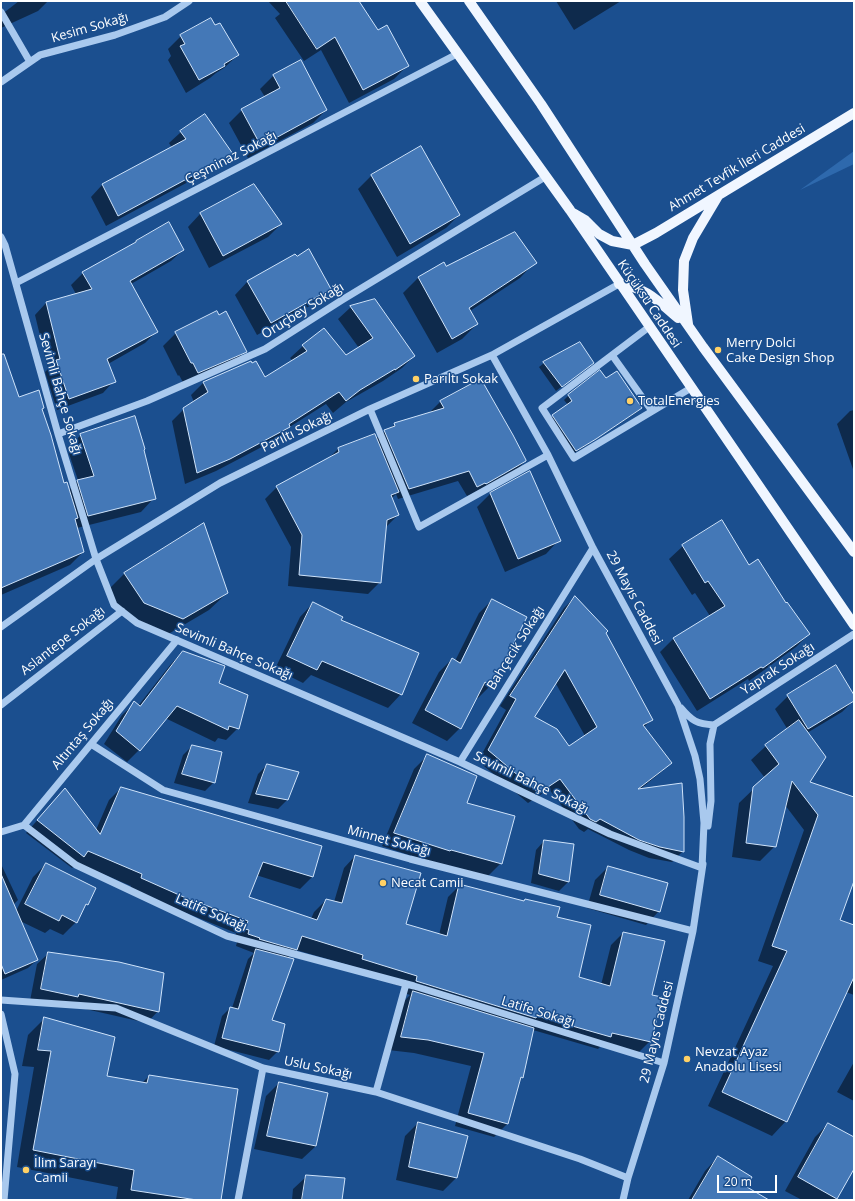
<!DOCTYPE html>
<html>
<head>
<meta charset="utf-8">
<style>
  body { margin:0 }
  #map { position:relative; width:855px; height:1201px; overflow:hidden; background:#1b4f8f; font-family:"Open Sans",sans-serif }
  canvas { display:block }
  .frame { position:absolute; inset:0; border:2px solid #fff; pointer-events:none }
  .scale { position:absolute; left:717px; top:1175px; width:60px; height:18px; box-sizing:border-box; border:2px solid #fff; border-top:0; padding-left:5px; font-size:12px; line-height:14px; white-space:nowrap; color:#fff; -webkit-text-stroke:3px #1b4f8f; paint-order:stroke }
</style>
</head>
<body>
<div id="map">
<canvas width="855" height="1201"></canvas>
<div class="frame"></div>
<div class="scale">20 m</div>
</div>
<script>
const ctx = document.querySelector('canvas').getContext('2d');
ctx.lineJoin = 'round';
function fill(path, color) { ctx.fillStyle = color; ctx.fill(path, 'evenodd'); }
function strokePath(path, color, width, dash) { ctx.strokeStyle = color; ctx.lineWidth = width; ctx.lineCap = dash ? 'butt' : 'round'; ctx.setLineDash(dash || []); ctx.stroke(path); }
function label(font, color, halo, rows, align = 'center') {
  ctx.font = font + ' "Open Sans",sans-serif'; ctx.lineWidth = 3; ctx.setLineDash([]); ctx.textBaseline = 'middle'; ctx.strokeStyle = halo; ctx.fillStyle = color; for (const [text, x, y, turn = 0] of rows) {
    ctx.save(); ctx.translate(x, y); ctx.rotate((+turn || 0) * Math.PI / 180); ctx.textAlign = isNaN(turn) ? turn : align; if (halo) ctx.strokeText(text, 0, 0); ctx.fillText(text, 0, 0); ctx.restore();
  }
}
fill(new Path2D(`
  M854,151V164L800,190Z`), '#2e69ad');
fill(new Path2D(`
  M19,1H48L38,11L1,28V15Z
  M268,1H358L377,31L407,66L394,79L349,103L321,50L304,61L275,18L280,14Z
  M556,1H621L574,30Z
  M181,36L238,55L224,68L216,73L210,78L186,93L168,60L171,56L168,49Z
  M300,61L326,110L313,123L248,158L229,123L242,110L265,97L260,89L273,76Z
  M181,132L232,154L220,165L106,226L91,197L102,185L172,148L169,143Z
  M420,148L459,215L446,228L397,257L358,189L371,176Z
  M201,213L281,224L268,237L209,268L188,227Z
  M136,241L183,250L171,261L131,284L157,331L145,343L108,364L114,381L103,393L57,410L45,372L48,369L35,315L46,303L76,294L71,285L83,273L132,246Z
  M535,262L520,278L470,311L477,324L462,339L437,353L403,293L419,277L446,268Z
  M248,281L330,289L317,302L257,335L235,295Z
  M375,300L414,356L402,368L383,381L346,402L333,413L326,404L288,428L277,439L216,471L185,484L172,421L184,409L194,402L191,395L203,383L251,362L264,379L293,361L290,358L303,346L324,329L345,356L359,348L338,319L351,307Z
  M219,316L245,351L232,365L185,386L179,375L178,376L163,346L176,333Z
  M1,349L18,399L41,410L63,484L69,490L78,480L67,448L81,435L143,450L154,498L141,512L77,528L83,552L70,565L1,595Z
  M544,363L587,367L556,391L539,367Z
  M600,372L606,380L641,408L637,412L590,443L571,455L549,420L568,405L564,400L568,396Z
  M480,380L525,461L515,472L467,496L458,481L398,499L396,494L392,498L398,515L386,527L380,582L368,594L288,586L291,547L265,499L277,487L328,459L338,449L376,439L385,431L390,429L395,424L430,412L440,402Z
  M854,410V472L837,424L850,411Z
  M530,472L559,540L546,554L505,572L477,507L490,494Z
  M203,525L227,593L209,610L165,636L127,620L107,591L124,574Z
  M683,546L749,566L786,604L809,634L796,647L749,681L748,679L697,711L660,652L673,639L710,616L695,593L692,595L669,559Z
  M575,597L604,633L651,720L644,727L671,763L660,773L639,790L683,851L672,862L649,858L629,850L588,829L584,832L579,829L549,789L528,803L478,761L506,710L500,706L564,608ZM555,682L585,736L569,748L533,717Z
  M492,600L491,685L478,698H476L460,728L447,741L412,723L439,672L452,659L455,661L479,613Z
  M313,603L340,621L401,694L388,708L311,675L303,683L275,669L300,617Z
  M183,652L218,684L238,728L226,740L218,738L215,742L165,718L139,750L127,762L104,744L122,715L135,703L138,706L171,664Z
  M788,696H854V700L842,712L807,733L808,782L854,798V878L829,950L854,929V995L846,992L786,1121L772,1136L708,1106L773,966L758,961L804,830L785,805L775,846L760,861L732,857L739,803L765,778L751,760L766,746L788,730L775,709Z
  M192,746L214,782L205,791L174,783L183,755Z
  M427,756L466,803L501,863L488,876L436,864L382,846L414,769Z
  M267,765L287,800L278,809L248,803L258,774Z
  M121,788L312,877L300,889L256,875L248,897L311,919L314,912L326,900L334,902L344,868L355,856L405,925L439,935L448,897L460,885L556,918L578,978L601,985L611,945L623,933L650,995V1041L638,1053L602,1045L598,1049L533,1030L522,1077L519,1081L507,1124L494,1137L455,1126L471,1066L414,1053L388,1050L400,1005L410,995L404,993L406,988L351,970L352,966L296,950L287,958L271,1020L278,1051L269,1060L214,1046L222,1016L230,1008H232L248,959L254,953L236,946L237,942L234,941L236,933L129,890L131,886L77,863L72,868L26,833L65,789L96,830L109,800Z
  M544,841L573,845L568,882L559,891L531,883L536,850Z
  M1,864L18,900L13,905L16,911L33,877L46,864L87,904L82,909L76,922L63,935L50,929L45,933L20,921L37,960L28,968L1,980Z
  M608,867L659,911L646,925L587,908L595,880Z
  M49,953L158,1011L147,1023L68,1005L30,1001L37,964Z
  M45,1018L106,1077L142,1083L149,1076L220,1200H116L118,1187L17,1167L34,1067L22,1066L28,1035Z
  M854,1062V1101L837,1092Z
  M279,1083L327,1093L316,1146L302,1159L254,1149L266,1096Z
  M418,1123L466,1136L456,1178L443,1191L396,1180L405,1136Z
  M828,1124L854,1138V1167L835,1200H802L785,1191L815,1137Z
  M718,1157L745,1187L767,1200H688L705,1171Z
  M307,1176L341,1200H292L293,1189Z`), '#0007');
const building = new Path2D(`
  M286,1H359L378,30L387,25L409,66L363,90L335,37L317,49Z
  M211,18L215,25L220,23L239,55L224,64L225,66L199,80L180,46L185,44L180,35Z
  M301,60L327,110L261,146L241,109L280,88L273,75Z
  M205,114L233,154L118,216L102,184L186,139L180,131Z
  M421,146L460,215L410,244L371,175Z
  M254,184L282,224L223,256L200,213Z
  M169,222L184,250L130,281L158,332L107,359L116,382L69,399L56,360L60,359L46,302L92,289L82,272L136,242V241Z
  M515,232L537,263L469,308L478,324L452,339L418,277L444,262L446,266Z
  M309,249L331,289L271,323L247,281L295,254L297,256Z
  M375,299L415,356L395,370V369L360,390L346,401L339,392L289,424L290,427L230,459L197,473L183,408L208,392L203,382L251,361L252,363L256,361L265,377L307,351L302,345L324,328L346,355L373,338L350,306Z
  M217,311L219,315L226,311L247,352L198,373L193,363H191L175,332Z
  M580,342L594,363L562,387L543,362Z
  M1,354H4L19,397L39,390L44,408L42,409L51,435L64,483L67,482L78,518L75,519L84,552L1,588Z
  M600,370L606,378L617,371L642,408L596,439L576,451L552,415L572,401L568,395Z
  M481,379L513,435L526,460V461L486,484L485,483L477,487L469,471L409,489L384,430L395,426L394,423L444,408L440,401Z
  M135,416L145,449L144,450L156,499L88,516L77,480L94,476L80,434Z
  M375,434L399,492L391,495L399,515L387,520L381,583L299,575L302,535L276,486L339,452L338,448Z
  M530,471L561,541L518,559L490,493Z
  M722,520L749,565L758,559L786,603L787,602L810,634L763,668L761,667L710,699L673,638L725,606L708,581L705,583L682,545Z
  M204,523L228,593L183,619L144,603L124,573Z
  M575,596L608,631L606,633L653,720L643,725L672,763L638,789L682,783L684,817V852L660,847L639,840L600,819L596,822L590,819L560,779L539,793L488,750L516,699L510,696ZM565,670L597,727L569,746L557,729L535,717Z
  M492,599L527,617L492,686L485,682L461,729L425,710L452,658L460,663Z
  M313,602L343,617L341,620L419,653L402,695L322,661L317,670L287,656Z
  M183,651L225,666L219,683L248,695L239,729L229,726L228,730L177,706L140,751L116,731L134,701L140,706Z
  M836,665L854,695V701L808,729L787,695Z
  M799,720L826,757L810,782L854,797V881L840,920L854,925V977L787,1122L722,1092L787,951L772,946L818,815L792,781L776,847L746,843L753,787L779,764L765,745Z
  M192,745L222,752L215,783L182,774Z
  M427,754L477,776L467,803L515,816L502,864L451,850L450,851L394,833Z
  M267,764L299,772L288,800L256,794Z
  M121,787L322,846L313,877L263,862L249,897L317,920L326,899L342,903L355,855L421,873L406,924L447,936L459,884L524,901L525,899L560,907L557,917L591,925L579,977L610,986L623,932L665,941L652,995L662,997L651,1042L612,1033L611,1037L537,1016L536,1018L416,981L417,976L362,959L363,955L302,936L297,950L259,939L260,938L248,934L249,930L245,929L248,921L186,898L141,878L142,874L88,851L84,857L37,820L65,788L100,834Z
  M544,840L574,844L569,882L539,874Z
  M46,863L96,888L88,905L86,904L77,923L62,915L59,921L25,904Z
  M608,866L668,883L660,912L600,895Z
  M1,874L38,960L5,974L1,964Z
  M256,949L294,959L272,1020L285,1024L279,1052L222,1038L230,1007L238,1009Z
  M48,952L119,962L164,973L159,1012L79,994L78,997L41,989Z
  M413,991L534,1028L523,1078L521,1077L508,1124L468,1113L484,1053L428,1040L401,1037Z
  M44,1017L115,1037L107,1076L147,1083L149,1075L238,1089L221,1200H197L131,1190L134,1170L33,1150L51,1051L38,1050Z
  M279,1082L328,1093L316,1146L267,1136Z
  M418,1122L468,1136L457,1178L409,1167Z
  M828,1123L854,1137V1169L837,1199L798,1177Z
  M718,1156L752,1177L747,1187L769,1200H692Z
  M306,1175L345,1178L342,1200H302Z`);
fill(building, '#4478b7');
strokePath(building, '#cfe3fa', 1);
strokePath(new Path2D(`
  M1,12L30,62
  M1,82L40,55L115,35L165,17L189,1
  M1,237L5,245L58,434L96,559L114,605L137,623L460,762L610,834L702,868
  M16,283L457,54
  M649,327L542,408L574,458L691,388
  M492,355L548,455L593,548L678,705L695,756L700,779L704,823L702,868
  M612,355L652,411
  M370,409L419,527L548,455
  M58,434L147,401L265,349L342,300L545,177
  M1,627L96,559L220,483L370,409L492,355L619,284
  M1,705L122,611
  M681,708C692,721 697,724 714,725
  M714,725L854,634
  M91,744L163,790L410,859L693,931
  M460,762L593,548
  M24,825L76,865L227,936L414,986L664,1063
  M708,826L711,801L710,744L714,725
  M1,832L24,825L177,640
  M1,1000L116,1008L263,1068L376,1092L580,1159L628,1178
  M1,1014L15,1074L4,1200
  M376,1092L406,984
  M238,1200L263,1068
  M623,1200L628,1178L664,1063L693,931L703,864`), '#a9c9ee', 7);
strokePath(new Path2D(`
  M420,1L570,210L854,625
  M469,1L541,104L645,264L703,347L854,552
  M573,213L585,220L599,234L612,241L633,245
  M633,245L656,233L854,113
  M619,284C646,287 659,302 678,318
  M688,324L683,290L684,261L693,238L718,196`), '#f0f6ff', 10);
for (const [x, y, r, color] of [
  [718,350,4,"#ffd166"],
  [416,379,4,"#ffd166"],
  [630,401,4,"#ffd166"],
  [383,883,4,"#ffd166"],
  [687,1059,4,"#ffd166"],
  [26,1170,4,"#ffd166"]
]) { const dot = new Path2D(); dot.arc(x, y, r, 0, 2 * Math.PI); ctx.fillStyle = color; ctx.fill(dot); strokePath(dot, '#1b4f8f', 1.5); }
label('13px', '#fff', '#1b4f8f', [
  ["Kesim Sokağı",90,28,-16],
  ["Çeşminaz Sokağı",231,158,-27],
  ["Ahmet Tevfik İleri Caddesi",737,168,-31],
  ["Küçüksu Caddesi",649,304,56],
  ["Oruçbey Sokağı",303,311,-32],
  ["Sevimli Bahçe Sokağı",60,394,74],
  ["Parıltı Sokağı",297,432,-26],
  ["29 Mayıs Caddesi",634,598,62],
  ["Aslantepe Sokağı",63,641,-38],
  ["Bahçecik Sokağı",516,648,-58],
  ["Sevimli Bahçe Sokağı",234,652,23],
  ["Yaprak Sokağı",778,669,-33],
  ["Altıntaş Sokağı",83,734,-50],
  ["Sevimli Bahçe Sokağı",531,783,26],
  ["Minnet Sokağı",389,841,15],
  ["Latife Sokağı",211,913,23],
  ["Latife Sokağı",538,1012,17],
  ["29 Mayıs Caddesi",657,1032,-76],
  ["Uslu Sokağı",318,1068,12]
]);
label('13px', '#fff', '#1b4f8f', [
  ["Merry Dolci",726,343],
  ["Cake Design Shop",726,358],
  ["Parıltı Sokak",424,379],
  ["TotalEnergies",638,401],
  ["Necat Camii",391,883],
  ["Nevzat Ayaz",695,1052],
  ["Anadolu Lisesi",695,1067],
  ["İlim Sarayı",34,1163],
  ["Camii",34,1178]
], 'left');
</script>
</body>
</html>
